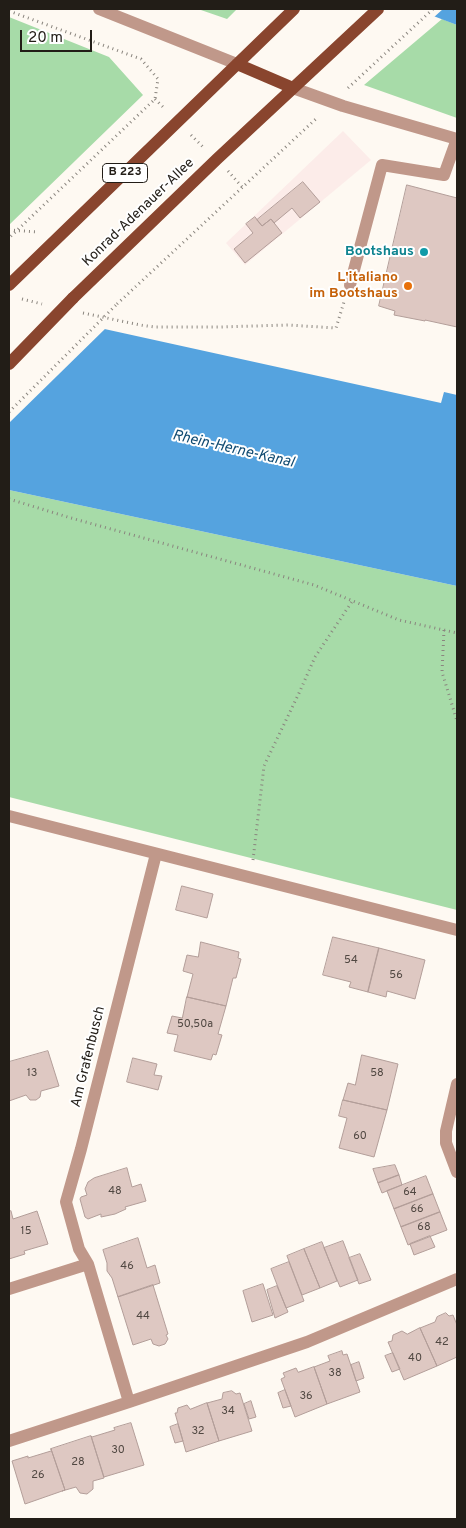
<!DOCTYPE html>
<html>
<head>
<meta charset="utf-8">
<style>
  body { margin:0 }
  #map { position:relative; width:466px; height:1528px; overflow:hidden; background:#fef9f2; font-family:Overpass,sans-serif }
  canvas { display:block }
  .frame { position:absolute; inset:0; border:10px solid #221d17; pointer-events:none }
  .scale { position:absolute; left:20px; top:30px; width:72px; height:22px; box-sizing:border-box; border:2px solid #221d17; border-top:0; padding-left:6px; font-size:15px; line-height:18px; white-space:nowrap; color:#221d17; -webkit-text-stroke:4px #fff; paint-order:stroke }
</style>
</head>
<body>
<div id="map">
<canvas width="466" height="1528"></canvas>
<div class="frame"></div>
<div class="scale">20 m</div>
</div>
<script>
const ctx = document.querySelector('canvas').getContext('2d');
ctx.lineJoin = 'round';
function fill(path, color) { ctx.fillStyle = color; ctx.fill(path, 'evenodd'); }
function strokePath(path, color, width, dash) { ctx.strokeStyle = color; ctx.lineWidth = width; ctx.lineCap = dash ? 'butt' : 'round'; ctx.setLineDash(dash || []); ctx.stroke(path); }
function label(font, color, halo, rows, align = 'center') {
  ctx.font = font + ' Overpass,sans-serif'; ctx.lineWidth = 4; ctx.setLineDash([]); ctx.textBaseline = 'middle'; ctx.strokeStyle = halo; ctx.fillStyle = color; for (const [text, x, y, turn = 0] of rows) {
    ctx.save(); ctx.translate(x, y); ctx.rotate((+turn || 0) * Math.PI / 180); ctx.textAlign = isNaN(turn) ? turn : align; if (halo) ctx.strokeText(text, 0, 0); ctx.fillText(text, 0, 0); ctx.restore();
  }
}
fill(new Path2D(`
  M343,131L371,160L245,265L226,243Z`), '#fcece9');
fill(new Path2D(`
  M198,9H237L227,19Z
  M9,17L109,57L143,95L9,225Z
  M442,19L457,25V118L364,85Z
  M9,490L457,586V910L9,797Z`), '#a7dba8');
fill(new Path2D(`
  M415,9H457V25Z
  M9,308L441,403L444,392L457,395V586L9,490Z`), '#55a3df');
fill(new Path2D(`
  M412,9H443L433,18L414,11Z
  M9,305L107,327L9,423Z`), '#fef9f2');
const building = new Path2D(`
  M303,182L320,202L300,218L292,208L274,223L271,219L262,226L257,220Z
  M407,185L457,198V327L425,320V321L394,315L395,311L379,306Z
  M255,217L262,226L271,219L282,233L245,263L234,249L253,233L246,224Z
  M182,886L213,894L207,918L176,910Z
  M333,937L379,948L368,992L349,987L351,982L323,975Z
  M201,942L239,952L238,958L241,959L236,978H233L226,1006L187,997L193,974L183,971L187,955L198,957Z
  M379,948L425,960L415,999L387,991L386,997L368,992Z
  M187,997L226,1006L218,1034L222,1035L216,1055L213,1054L211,1060L174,1051L178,1035L167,1033L172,1016L182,1018Z
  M48,1051L59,1086L41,1091L40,1097L36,1100H30L26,1095L9,1101V1062Z
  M362,1055L398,1064L387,1110L343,1100L348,1083L355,1085Z
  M133,1058L157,1064L154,1075L162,1076L158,1090L127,1082Z
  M343,1100L387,1110L374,1157L339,1148L347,1118L339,1116Z
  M395,1165L399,1175L378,1183L373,1169Z
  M127,1168L132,1187L141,1184L146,1201L125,1207L126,1209L115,1214L101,1217V1214L88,1219L85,1217L80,1199L81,1197L87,1195L85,1189L88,1182L94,1178Z
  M399,1175L402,1185L382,1193L378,1183Z
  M426,1176L433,1194L394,1209L387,1191Z
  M433,1194L440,1212L401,1227L394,1209Z
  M11,1211L13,1219L37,1211L48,1244L24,1251L25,1254L9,1259V1212Z
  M440,1212L447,1230L408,1245L401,1227Z
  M430,1236L435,1247L414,1255L410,1244Z
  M138,1238L147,1268L155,1265L160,1283L118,1297L112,1278L107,1271V1263L103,1250Z
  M343,1241L358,1280L340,1287L324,1248Z
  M322,1242L337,1281L320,1288L304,1249Z
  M304,1249L320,1288L302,1295L287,1256Z
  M360,1254L371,1280L359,1284L349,1258Z
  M289,1262L304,1301L286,1308L271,1269Z
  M263,1284L273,1315L252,1322L243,1291Z
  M153,1285L168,1334L166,1335L168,1339L165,1344L159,1346L153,1344L151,1339L133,1345L118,1297Z
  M277,1286L288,1312L275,1318L267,1290Z
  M446,1313L449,1316L453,1315L457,1325V1357L437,1366L420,1328L435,1322L437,1317Z
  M420,1328L437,1366L404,1380L388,1342L392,1341L393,1335L402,1331L407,1334Z
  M342,1351L343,1355L347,1354L360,1392L327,1404L314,1367L330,1361L328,1356Z
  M393,1353L400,1369L392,1372L385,1356Z
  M359,1362L364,1378L356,1381L351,1365Z
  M314,1367L327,1404L295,1417L281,1379L285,1377L283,1373L296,1368L298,1372Z
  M285,1390L291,1406L283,1408L278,1393Z
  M232,1391L236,1394L240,1393L252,1431L219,1441L207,1403L222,1399L223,1393Z
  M251,1401L256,1417L249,1419L244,1404Z
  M207,1403L219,1441L186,1452L175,1413H177L178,1408L187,1405L190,1409Z
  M131,1423L144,1465L104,1477L91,1436L92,1437L115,1430L114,1428Z
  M178,1424L183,1441L175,1443L170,1427Z
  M91,1436L104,1478L93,1481V1489L87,1494L80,1493L76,1487L62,1491L65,1490L51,1449Z
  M51,1449L65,1490L25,1504L12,1461L28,1456V1458L51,1451Z`);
fill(building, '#dec8c2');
strokePath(building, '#b39e99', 1);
strokePath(new Path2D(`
  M9,11L141,59L158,79L155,99L9,238
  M348,88L433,9
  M155,99L165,109
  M191,135L204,148
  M228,171L243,188
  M9,230L38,232
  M22,299L42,304
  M117,304L318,117
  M83,313L140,325L155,327H219L288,325L336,328L344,302
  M9,499L71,518L314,585L399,620L457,633
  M444,630L442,672L457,721
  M253,860L264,766L300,691L315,657L353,600`), '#8a857e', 3, [1, 4]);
strokePath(new Path2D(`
  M99,9L237,64
  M293,88L343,106L457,139
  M350,285L382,165L444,175L457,139
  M9,816L457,930
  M457,1084L446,1131V1143L457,1172
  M9,1289L88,1264
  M129,1402L88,1264L79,1249L66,1202L81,1149L156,854
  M9,1441L129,1402L307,1342L457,1279`), '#c0988a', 12);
strokePath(new Path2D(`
  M237,64L293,88
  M9,285L294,9
  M73,298L217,159L378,9`), '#89452e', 12);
strokePath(new Path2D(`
  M9,412L117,304`), '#8a857e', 3, [1, 4]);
strokePath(new Path2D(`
  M9,364L73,298`), '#89452e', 12);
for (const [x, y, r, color] of [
  [424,252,5,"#0f9aa8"],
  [408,286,5,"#e8710a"]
]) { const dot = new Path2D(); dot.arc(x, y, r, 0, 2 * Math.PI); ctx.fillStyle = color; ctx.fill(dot); strokePath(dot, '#fff', 2); }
label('11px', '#514842', null, [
  ["54",351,961],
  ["56",396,976],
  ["50,50a",195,1025],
  ["13",32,1074],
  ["58",377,1074],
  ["60",360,1137],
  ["48",115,1192],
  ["64",410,1193],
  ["66",417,1210],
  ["68",424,1228],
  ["15",26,1232],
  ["46",127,1267],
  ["44",143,1317],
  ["42",442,1343],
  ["40",415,1359],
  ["38",335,1374],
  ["36",306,1397],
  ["34",228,1412],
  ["32",198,1432],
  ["30",118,1451],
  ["28",78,1463],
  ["26",38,1476]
]);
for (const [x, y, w] of [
  [125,173,45]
]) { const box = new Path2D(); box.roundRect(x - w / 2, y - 9.5, w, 19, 4); ctx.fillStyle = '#fff'; ctx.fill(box); strokePath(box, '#221d17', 1); }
label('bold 12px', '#221d17', null, [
  ["B 223",125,173]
]);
label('14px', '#221d17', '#fff', [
  ["Konrad-Adenauer-Allee",139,213,-44],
  ["Am Grafenbusch",89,1057,-76]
]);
label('bold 14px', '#0d838f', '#fff', [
  ["Bootshaus",414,252]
], 'right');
label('bold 14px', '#c56008', '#fff', [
  ["L'italiano",398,278],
  ["im Bootshaus",398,294]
], 'right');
label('italic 15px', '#104b72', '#fff', [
  ["Rhein-Herne-Kanal",233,450,13]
]);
</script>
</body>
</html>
